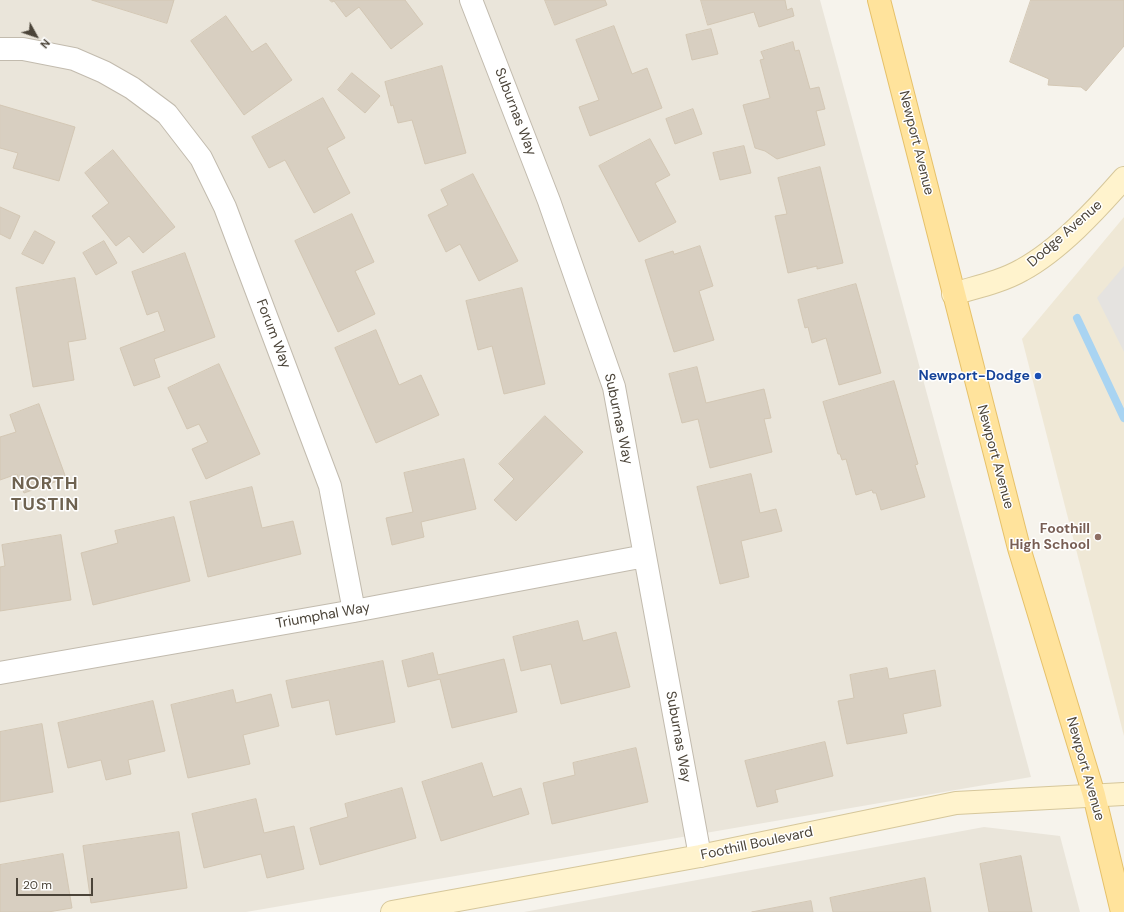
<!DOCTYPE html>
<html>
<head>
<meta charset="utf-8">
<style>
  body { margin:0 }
  #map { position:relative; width:1124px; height:912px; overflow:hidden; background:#f6f3ec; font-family:"DM Sans",sans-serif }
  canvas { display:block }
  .north { position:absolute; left:16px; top:16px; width:40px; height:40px; -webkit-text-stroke:3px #fff; paint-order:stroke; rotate:130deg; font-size:11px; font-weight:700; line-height:16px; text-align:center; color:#4b4439 }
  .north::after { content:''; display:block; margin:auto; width:14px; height:18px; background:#4b4439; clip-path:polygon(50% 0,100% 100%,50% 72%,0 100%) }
  .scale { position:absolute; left:16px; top:878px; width:77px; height:18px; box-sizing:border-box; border:2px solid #4b4439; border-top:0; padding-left:5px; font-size:12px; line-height:14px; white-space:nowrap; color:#4b4439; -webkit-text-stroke:3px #fff; paint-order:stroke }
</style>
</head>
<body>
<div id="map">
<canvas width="1124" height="912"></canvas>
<div class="north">N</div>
<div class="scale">20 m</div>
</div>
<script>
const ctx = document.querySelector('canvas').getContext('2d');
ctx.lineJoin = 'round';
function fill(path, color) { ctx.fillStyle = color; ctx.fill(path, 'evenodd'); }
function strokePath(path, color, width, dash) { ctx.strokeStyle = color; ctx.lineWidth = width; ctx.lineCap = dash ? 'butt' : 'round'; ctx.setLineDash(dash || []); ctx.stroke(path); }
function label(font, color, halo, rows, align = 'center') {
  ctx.font = font + ' "DM Sans",sans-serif'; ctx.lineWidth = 3; ctx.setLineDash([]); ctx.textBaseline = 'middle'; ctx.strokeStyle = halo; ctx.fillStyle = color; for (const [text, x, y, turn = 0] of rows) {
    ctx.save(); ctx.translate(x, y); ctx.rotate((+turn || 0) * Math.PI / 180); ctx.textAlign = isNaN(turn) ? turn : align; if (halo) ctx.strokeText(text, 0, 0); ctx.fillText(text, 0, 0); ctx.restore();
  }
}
fill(new Path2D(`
  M0,0H820L1031,777L246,912H0Z
  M984,827L1060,836L1080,912H524Z`), '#eae5da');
fill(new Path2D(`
  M1124,217V736L1022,339Z`), '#efe8d6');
fill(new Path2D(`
  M1124,266V352L1097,298Z`), '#e5e3e0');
strokePath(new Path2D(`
  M1077,318L1124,418`), '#a9d4f2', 8);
const building = new Path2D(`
  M92,0H174L167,23Z
  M330,0H405L423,24L391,49L359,7L346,17L334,1L332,2Z
  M545,0H605L607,5L555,25Z
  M701,0H785L787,10L792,8L794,16L759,27L754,12L708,25Z
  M1031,0H1124V46L1086,91L1081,87L1048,85L1049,79L1010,62Z
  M226,16L252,52L266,43L292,80L244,115L191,41Z
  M614,26L632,74L647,68L662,108L590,136L579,107L599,100L576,40Z
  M711,29L718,54L692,60L686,35Z
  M793,42L795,51L799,50L810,89L819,87L825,109L816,111L825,145L777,159L765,151L755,148L743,105L770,98L760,60L764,59L761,52Z
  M442,66L466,153L425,164L412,120L398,123L393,105L391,106L385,82Z
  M352,73L380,96L365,113L338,90Z
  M323,98L345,138L327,148L350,193L314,213L285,160L269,168L252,137Z
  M0,105L75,127L59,181L13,168L18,153L0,148Z
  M693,109L702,134L675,144L666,119Z
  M650,139L670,175L655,183L676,222L639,242L599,166Z
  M744,146L751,173L720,180L713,153Z
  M113,150L175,227L143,253L129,236L116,246L92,216L109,203L85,173Z
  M820,167L843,263L817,269V266L788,273L775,216L787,214L778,178Z
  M473,174L518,261L479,281L460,244L446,252L428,215L448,205L441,190Z
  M0,207L20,216L10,239L0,234Z
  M352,214L374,262L355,271L375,314L338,332L295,241Z
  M35,231L55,242L43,264L22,254Z
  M104,241L117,263L96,275L83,253Z
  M700,246L713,286L699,291L714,340L674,352L645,260L673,251L674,254Z
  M185,253L215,337L154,359L160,377L134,386L120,348L165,331L158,311L147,315L132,272Z
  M75,278L86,339L68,342L74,380L33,387L16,288Z
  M856,284L881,373L839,385L826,338L812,343L808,327L805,328L798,300Z
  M522,288L545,384L504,394L492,346L478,350L466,301Z
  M376,330L399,385L421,375L439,415L376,443L335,348Z
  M219,364L260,454L206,479L192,449L208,442L199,424L187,429L168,388Z
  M697,367L706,403L764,389L771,418L764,419L772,452L710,468L698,419L682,423L669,374Z
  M894,381L918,464L915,465L925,497L881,510L876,493H873L872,490L856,495L846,459L842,460L840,454H838L823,402Z
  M39,404L66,478L24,493L17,474L0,480V437L16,432L10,415Z
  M545,416L583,452L516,521L494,500L514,479L499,464Z
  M464,459L476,509L421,522L424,537L392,545L386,518L413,512L404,473Z
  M751,474L760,513L776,509L782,531L741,541L749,577L720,584L697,487Z
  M252,487L262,528L293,521L301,554L208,577L190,502Z
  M174,517L190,581L93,605L81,553L118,543L115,531Z
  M61,535L71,600L0,611V567L5,566L2,545Z
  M578,621L583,641L616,632L630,687L561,704L551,664L521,671L513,637Z
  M433,653L438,675L504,659L517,712L452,728L440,679L408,687L402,661Z
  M383,661L395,722L336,735L329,700L292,708L286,681Z
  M887,668L889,679L935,670L941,706L903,714L907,733L847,744L838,701L854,698L850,675Z
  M233,690L236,703L271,694L279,726L243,735L250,764L188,778L171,705Z
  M153,701L165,751L128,760L131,774L106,780L101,760L68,768L58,723Z
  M42,724L53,792L0,802V732Z
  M825,742L833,776L775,790L778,802L757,807L745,761Z
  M636,748L648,802L552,824L543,783L575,775L573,763Z
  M482,763L493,797L521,788L529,814L441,841L422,782Z
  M402,788L416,838L320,865L310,828L348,817L345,804Z
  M256,799L264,833L294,826L304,869L267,878L261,854L204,868L192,814Z
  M179,832L187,888L91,903L83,846Z
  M63,854L72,908L48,912H0V865Z
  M1021,856L1032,912H989L980,864Z
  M925,878L931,912H833L830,898Z
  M811,901L813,912H752Z`);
fill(building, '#d8cfc1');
strokePath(building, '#d3c7b4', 1);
const street = new Path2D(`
  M471,0L549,201L614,387L700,856
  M0,49H23L74,59L104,72L132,88L167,114L201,158L225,207L330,486L354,611
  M0,673L354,611L645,556`);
const secondary = new Path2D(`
  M953,294C976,287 1001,282 1022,270C1059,250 1096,210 1124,178
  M392,912L700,856L956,803L1124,794`);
const primary = new Path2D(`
  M879,0L1019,548L1094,795L1122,912`);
strokePath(street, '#c2bbae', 24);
strokePath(secondary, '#d6c79b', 24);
strokePath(primary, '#e6c16a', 24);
strokePath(street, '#fff', 22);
strokePath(secondary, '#fff3cd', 22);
strokePath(primary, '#ffe39c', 22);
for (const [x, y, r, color] of [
  [1038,376,4,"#1a4fb4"],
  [1098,537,4,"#8d6e63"]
]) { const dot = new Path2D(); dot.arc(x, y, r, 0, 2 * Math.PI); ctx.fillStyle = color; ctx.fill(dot); strokePath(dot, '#fff', 1.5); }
label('14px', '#4b4439', '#fff', [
  ["Suburnas Way",515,112,69],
  ["Newport Avenue",916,143,76],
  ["Dodge Avenue",1065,234,-41],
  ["Forum Way",273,334,69],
  ["Suburnas Way",618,419,78],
  ["Newport Avenue",995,457,75],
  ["Triumphal Way",323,616,-10],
  ["Suburnas Way",678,737,80],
  ["Newport Avenue",1085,769,74],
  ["Foothill Boulevard",757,844,-12]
]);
label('bold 14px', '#164399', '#fff', [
  ["Newport-Dodge",1030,376]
], 'right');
label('bold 14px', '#785e54', '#fff', [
  ["Foothill",1090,529],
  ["High School",1090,545]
], 'right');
ctx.letterSpacing = '1px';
label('bold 18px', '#6e6250', '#fff', [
  ["NORTH",45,484],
  ["TUSTIN",45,505]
]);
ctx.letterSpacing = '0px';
</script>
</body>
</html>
